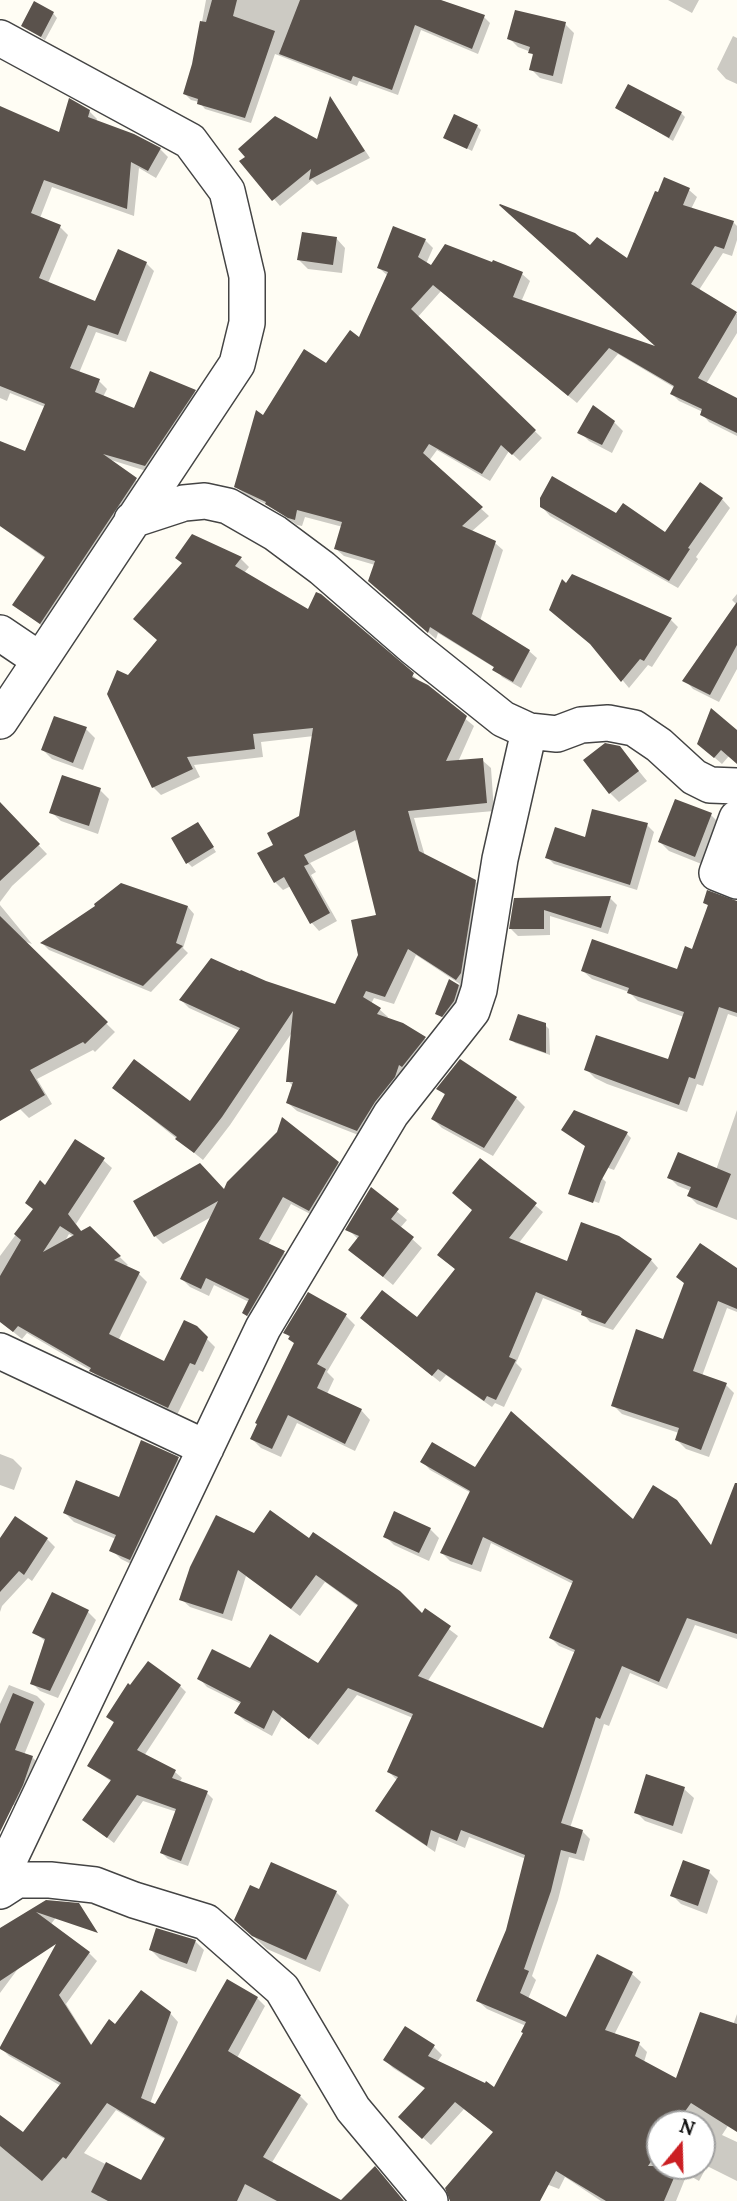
<!DOCTYPE html>
<html>
<head>
<meta charset="utf-8">
<style>
  body { margin:0 }
  #map { position:relative; width:737px; height:2201px; overflow:hidden; background:#fffdf4; font-family:Lora,serif }
  canvas { display:block }
  .north { position:absolute; left:646px; top:2110px; width:70px; height:70px; box-sizing:border-box; background:#fff; border:2px solid #a0a0a0; border-radius:50%; rotate:19deg; font-size:19px; font-weight:700; line-height:28px; text-align:center; color:#111 }
  .north::after { content:''; display:block; margin:auto; width:24px; height:32px; background:#cb1f23; clip-path:polygon(50% 0,100% 100%,50% 72%,0 100%) }
</style>
</head>
<body>
<div id="map">
<canvas width="737" height="2201"></canvas>
<div class="north">N</div>
</div>
<script>
const ctx = document.querySelector('canvas').getContext('2d');
ctx.lineJoin = 'round';
function fill(path, color) { ctx.fillStyle = color; ctx.fill(path, 'evenodd'); }
function strokePath(path, color, width, dash) { ctx.strokeStyle = color; ctx.lineWidth = width; ctx.lineCap = dash ? 'butt' : 'round'; ctx.setLineDash(dash || []); ctx.stroke(path); }
fill(new Path2D(`
  M206,0H440L484,17L490,23L478,54L421,30L398,95L359,81L357,86L275,54L251,123L205,109L199,102L191,100L185,94L194,65Z
  M668,0H699L692,13Z
  M53,13L57,18L45,40L23,26Z
  M565,24L574,33L562,84L540,78L531,69L534,57L531,52L518,47L509,38Z
  M733,36L737,38V84L726,79L717,69Z
  M331,99L370,158L317,185L312,180L280,206L242,161L318,141Z
  M618,108L681,113L685,117L673,141Z
  M89,111L97,119L96,122L160,149L168,157L156,178L139,168L134,216L52,187L40,218L60,227L68,235L48,283L96,303L146,263L154,271L126,342L96,332L79,373L99,381L107,389L103,397L135,410L195,392L202,399L153,473L111,460L144,487L49,631L14,605L46,559L0,526V443L26,453L45,407L10,393L7,401L0,398V215L60,135Z
  M477,126L481,130L472,151L445,137Z
  M689,190L697,197L691,209L733,222L737,226V240L732,256L723,253L699,290L737,314V333L706,384L737,400V436L709,422L702,414L703,412L679,401L672,394L675,388L618,354L577,403L441,291L417,318L542,438L520,461L509,451L490,481L437,450L429,461L489,516L471,532L495,543L503,550L480,621L529,651L537,658L521,688L502,677L495,668L438,633L436,639L378,588L375,565L344,556L336,549L343,527L305,517L302,526L297,525L270,506L244,494L236,486L264,417L359,339L388,276L379,268L425,240L433,248L426,264L431,267L522,274L530,281L521,302L661,350L591,247L627,261Z
  M336,238L345,248L342,273L308,269L299,260Z
  M614,422L623,431L612,453L589,441L580,432Z
  M722,499L730,508L696,557L698,559L678,588L550,516L542,507L616,515L665,534Z
  M193,536L241,559L249,567L244,573L412,675L474,726L458,762L482,760L491,768L494,811L414,818L425,856L475,881L484,890L458,1006L447,1020L437,1014L460,984L416,955L394,1004L374,998L371,1004L379,1009L388,1017L387,1019L425,1039L433,1047L366,1138L297,1111L288,1103L294,1087L288,1081L293,1031L230,1125L203,1160L114,1088L191,1104L240,1031L189,1008L181,1000L266,983L336,1006L379,917L359,839L310,863L316,872L311,875L337,921L319,931L311,922L291,886L283,890L275,882V845L301,817L314,736L261,742L263,757L194,765L200,777L161,795L153,787L128,677L159,641Z
  M737,594V669L719,702L693,689L685,680L737,605L732,600Z
  M671,620L678,627L652,667L648,665L629,688L595,647Z
  M86,729L95,738L83,770L52,759L43,750Z
  M737,733V762L729,756L722,764L707,751Z
  M619,747L647,781L619,802L610,793Z
  M100,790L109,799L98,834L61,821L51,812Z
  M0,805L47,854L12,886L0,902Z
  M711,815L720,824L704,865L669,851L660,842Z
  M198,824L216,852L192,867L188,863Z
  M647,825L654,832L637,890L554,864L547,857L586,840Z
  M610,898L617,905L608,934L550,916V935L518,936L511,929L516,900Z
  M705,902H737V1017L728,1014L703,1086L697,1084L687,1112L607,1084L595,1078L586,1069L669,1062L684,1017L638,1001L629,992L592,979L583,971H678L693,951L709,907Z
  M0,905L32,944L21,940L115,1032L95,1052L93,1050L37,1079L52,1104L29,1118L20,1109L0,1074Z
  M188,907L194,914L183,948L188,953L151,992L49,950L43,944Z
  M545,1025L549,1029L550,1055L515,1043L511,1039Z
  M460,1062L516,1098L525,1107L493,1156L442,1128L433,1119L446,1096L439,1089Z
  M737,1110V1220L697,1204L689,1196L691,1191L678,1186L669,1177L716,1170Z
  M574,1113L627,1134L631,1138L614,1170L587,1160L586,1147L563,1130Z
  M103,1160L112,1168L76,1224L82,1232L90,1228L128,1265L125,1267L139,1274L147,1282L119,1339L165,1363L196,1328L215,1347L203,1372L199,1370L177,1415L100,1379L90,1370L27,1333L22,1339L0,1321V1256L34,1210L45,1187ZM69,1234L74,1237L64,1243Z
  M481,1160L543,1212L518,1244L568,1263L651,1260L658,1268L613,1330L590,1322L583,1314L543,1298L516,1363L522,1369L504,1407L495,1403L492,1407L446,1375L440,1382L369,1325L417,1319L456,1270L439,1255L474,1211Z
  M338,1163L346,1171L318,1218L291,1204L268,1245L284,1253L292,1261L252,1321L244,1313L249,1302L214,1285L209,1296L190,1287L182,1279L213,1216L163,1244L155,1236L224,1192Z
  M602,1178L606,1182L599,1203L570,1193Z
  M371,1190L407,1220L400,1228L422,1248L393,1285L350,1250L358,1239L348,1229Z
  M737,1270V1312L727,1308L702,1376L726,1385L734,1393L709,1457L686,1449L677,1440L679,1433L622,1414L613,1405L664,1342L685,1284L678,1277Z
  M309,1294L346,1316L355,1325L327,1372L334,1379L327,1394L361,1410L370,1420L355,1451L297,1423L281,1457L261,1448L252,1439L295,1344L286,1333Z
  M0,1454L13,1459L22,1468L14,1490L0,1485Z
  M178,1459L187,1468L139,1568L121,1559L112,1550L116,1539L74,1522L65,1513L120,1499Z
  M422,1461L476,1469L634,1522L676,1501L712,1547L737,1532V1639L695,1625L667,1689L630,1673L609,1726L604,1724L570,1828L582,1831L590,1839L584,1861L569,1857L558,1900L532,1976L536,1980L528,1999L567,2019L598,1957L632,1974L641,1982L614,2035L639,2044L647,2052L644,2062L677,2080L733,2025L737,2014V2112L722,2135L737,2142V2181L707,2166L699,2181L687,2174L676,2201H601L565,2177L559,2189L536,2180L526,2201H451L495,2133L464,2109L431,2145L409,2125L426,2089L393,2068L385,2060L405,2028L434,2047L442,2055L437,2062L495,2090L525,2034L526,2026L487,2009L478,2001L508,1931L526,1859L469,1837L465,1848L439,1837L435,1852L386,1819L378,1810L398,1781L389,1772L413,1718L357,1695L318,1745L282,1717L272,1736L245,1721L236,1713L241,1704L207,1687L199,1678L250,1670L318,1665L359,1607L325,1582L300,1616L246,1576L232,1621L190,1607L181,1599L217,1517L422,1616L425,1611L458,1636L427,1682L544,1730L576,1653L559,1646L551,1638L573,1584L491,1543L481,1572L450,1561L442,1553L471,1493L430,1470ZM660,2124H702V2166H660Z
  M430,1529L439,1538L429,1561L394,1545L385,1536Z
  M47,1539L55,1547L32,1581L28,1578L2,1606L0,1612V1541Z
  M53,1595L88,1612L96,1620L58,1698L40,1691L32,1683L46,1642L35,1633Z
  M9,1685L37,1696L45,1704L24,1755L32,1757L40,1765L23,1808L6,1803L0,1819V1704Z
  M180,1686L186,1692L144,1756L175,1772L182,1778L179,1783L207,1793L213,1799L188,1866L168,1859L162,1853L177,1812L143,1801L114,1843L84,1820L112,1782L89,1766L115,1724L108,1717Z
  M684,1789L694,1798L682,1834L645,1821L636,1812Z
  M709,1872L718,1881L707,1914L681,1904L672,1895Z
  M336,1892L349,1905L320,1972L267,1949L250,1933Z
  M47,1902L60,1912L0,1993V1931Z
  M195,1941L204,1950L196,1972L160,1959L151,1950Z
  M89,1953L97,1961L66,2004L92,2046L116,2026L170,2013L178,2022L150,2104L155,2107L257,1998L265,2006L237,2058L300,2096L308,2104L271,2164L340,2201H0V2117L23,2135L61,2086L9,2056L1,2048ZM116,2110L166,2140L142,2183L84,2153Z`), '#0003');
fill(new Path2D(`
  M212,0H237L233,16L275,31L245,118L197,104L198,99L183,94L192,64L200,21L206,22Z
  M300,0H441L485,15L472,49L415,25L392,90L353,76L351,81L279,54Z
  M34,1L54,12L41,37L21,26Z
  M515,10L566,22L553,76L529,70L533,54L528,53L530,47L507,39Z
  M628,84L682,112L669,138L615,108Z
  M330,96L365,151L309,180L311,169L272,201L239,161L245,157L238,149L275,116L317,139Z
  M69,98L90,110L88,117L134,134L161,148L148,171L131,162L127,209L44,180L31,213L61,225L39,278L95,301L118,249L147,262L118,335L88,325L70,368L100,379L95,392L134,408L150,371L196,390L145,466L103,454L137,478L40,624L12,605L45,557L0,526V441L25,451L45,404L0,386V106L59,132Z
  M454,114L478,125L467,149L443,138Z
  M664,177L690,188L683,205L734,221L724,249L715,246L691,284L737,312L698,378L737,398V433L700,415L702,409L670,394L674,386L609,348L568,396L433,285L411,309L536,430L512,455L501,445L482,474L429,444L423,453L483,507L462,526L496,541L472,614L530,650L513,682L492,670L494,667L430,627L428,633L368,581L375,561L334,549L342,522L297,510L295,520L288,518L265,504L266,502L234,487L256,410L263,415L304,349L326,363L350,330L359,337L388,272L377,268L393,226L426,239L418,257L431,265L445,244L492,262L493,260L523,272L513,297L655,346L499,205L500,204L575,233L590,245L597,237L627,258L655,191L658,192Z
  M302,232L337,237L333,265L297,260Z
  M593,405L615,421L602,445L577,433Z
  M552,476L616,513L623,503L665,532L700,482L723,498L688,548L690,549L669,581L540,507V498Z
  M192,534L242,557L235,566L308,609L316,592L321,594L414,673L412,677L428,685L467,716L446,761L483,758L487,803L408,811L419,851L476,880L461,973L456,980L408,949L385,997L366,991L363,997L381,1008L377,1014L403,1023L426,1037L402,1067L399,1065L395,1077L375,1102L357,1131L286,1103L293,1082H286L293,1011L222,1117L194,1153L175,1139L177,1137L112,1088L134,1059L190,1101L240,1028L179,1000L211,958L240,971L241,970L266,981L335,1004L358,955L351,920L376,915L355,830L304,855L309,864L304,866L330,913L310,924L284,877L274,883L257,853L273,845L267,833L299,816L313,728L253,734L255,749L187,757L193,769L152,788L107,694L117,670L128,675L157,640L133,619L182,563L175,558Z
  M572,574L672,618L644,661L640,659L621,682L590,644L549,610L562,579L566,583Z
  M737,602V645L710,695L682,681Z
  M711,708L737,730V764L721,750L714,758L697,744Z
  M54,716L87,727L73,763L41,750Z
  M605,743L620,746L639,771L609,794L583,760Z
  M62,775L101,788L89,826L49,813Z
  M675,799L712,813L695,857L658,842Z
  M0,802L40,844L0,881Z
  M592,809L648,823L630,885L545,858L555,827L585,837Z
  M198,822L214,847L186,864L171,838Z
  M121,883L188,906L176,943L183,946L143,986L40,943L95,906L94,904Z
  M707,890L737,901V1013L719,1007L695,1079L689,1077L679,1105L584,1070L596,1035L668,1059L684,1012L627,993L629,988L581,971L592,939L677,969L685,946L692,949L708,905L703,903Z
  M611,896L601,928L544,910V929H509L514,898Z
  M0,916L108,1022L85,1044L83,1042L30,1070L45,1095L0,1121Z
  M449,979L459,985L454,1001L442,1017L435,1014Z
  M518,1014L546,1023V1053L509,1040Z
  M460,1059L517,1097L484,1148L431,1119L445,1094L436,1089Z
  M574,1110L628,1132L601,1181L593,1203L568,1194L585,1146L561,1130Z
  M282,1117L339,1162L309,1211L283,1197L259,1239L285,1251L247,1316L242,1313L249,1299L206,1278L201,1289L180,1279L218,1201L154,1237L133,1201L200,1163L224,1189L227,1182L277,1132Z
  M75,1139L105,1158L68,1214L81,1231L90,1226L121,1256L114,1260L140,1272L109,1334L164,1361L184,1320L197,1326L208,1337L195,1365L190,1363L168,1408L89,1371L91,1368L18,1326L13,1332L0,1322V1276L21,1240L14,1234L33,1209L25,1203L40,1180L45,1185ZM60,1226L74,1235L43,1252Z
  M678,1152L731,1174L717,1208L687,1196L691,1187L667,1178Z
  M480,1158L537,1203L509,1238L567,1261L581,1222L619,1236L652,1259L605,1324L581,1315L582,1311L536,1292L509,1357L516,1360L496,1400L487,1396L484,1401L438,1369L432,1376L360,1318L382,1290L417,1317L455,1269L437,1255L472,1210L452,1193Z
  M371,1187L399,1209L391,1219L414,1237L383,1277L348,1250L359,1236L345,1230Z
  M700,1243L737,1268V1309L718,1301L693,1371L727,1383L701,1450L675,1440L679,1428L611,1406L636,1329L663,1339L684,1283L676,1277Z
  M308,1292L347,1314L317,1364L326,1369L317,1388L362,1409L345,1444L288,1415L272,1449L250,1439L257,1424L255,1423L294,1343L288,1339L290,1336L283,1333Z
  M511,1411L633,1519L653,1485L677,1500L711,1545L735,1483H737V1634L687,1618L659,1682L622,1666L600,1719L596,1717L561,1823L583,1830L576,1854L561,1850L551,1891L524,1969L529,1971L520,1993L566,2017L597,1954L633,1972L605,2030L640,2042L635,2056L676,2078L700,2012L737,2024V2132L691,2103L676,2124H660V2148L648,2166H679L664,2201H606L556,2171L540,2201H450L445,2188L493,2132L455,2102L422,2139L398,2117L425,2088L383,2060L405,2026L435,2045L428,2056L485,2083L486,2081L494,2087L523,2033L521,2032L526,2022L476,2001L506,1930L525,1855L461,1830L457,1841L431,1830L427,1846L375,1811L398,1777L387,1772L413,1714L348,1688L309,1739L273,1710L264,1729L234,1713L241,1702L197,1679L212,1649L250,1668L270,1634L318,1663L358,1605L316,1575L291,1609L238,1570L223,1614L179,1600L190,1567L216,1515L254,1533L270,1510L309,1538L313,1532L400,1591L422,1613L425,1608L451,1626L418,1676L543,1728L575,1650L549,1638L573,1581L483,1537L472,1565L440,1553L470,1491L420,1462L432,1442L475,1467Z
  M141,1440L179,1457L130,1560L109,1551L116,1535L63,1513L76,1480L119,1497Z
  M394,1511L431,1528L419,1553L383,1537Z
  M15,1516L48,1538L24,1575L19,1571L0,1592V1538Z
  M52,1592L89,1610L50,1691L30,1684L45,1639L32,1633Z
  M148,1661L181,1685L137,1750L176,1770L172,1778L208,1791L181,1861L160,1853L176,1809L137,1795L107,1838L82,1820L111,1780L87,1766L114,1722L106,1717L128,1683L130,1685Z
  M13,1693L34,1702L15,1750L33,1756L23,1785L0,1832V1724Z
  M646,1774L685,1787L673,1826L634,1813Z
  M683,1860L710,1870L698,1906L670,1896Z
  M271,1862L337,1891L306,1960L252,1936L234,1920L250,1885L259,1889Z
  M46,1900L79,1903L98,1933L36,1912L90,1952L59,1995L91,2045L109,2019L115,2024L141,1990L171,2012L141,2098L155,2104L227,1979L258,1997L228,2051L301,2095L263,2157L341,2200L375,2166L404,2201H277L245,2184L237,2201H108L91,2192L106,2162L141,2180L165,2138L107,2103L66,2159L63,2157L42,2181L0,2146V2115L23,2132L61,2083L0,2049V2047L56,1944L0,1981V1928Z
  M156,1928L196,1940L187,1964L149,1950Z`), '#5a524c');
const minor = new Path2D(`
  M0,38L190,141L227,191L247,276V323L237,364L0,721
  M132,520L184,503L205,501L228,506L275,533L322,568L413,647L503,719L529,731L557,734L581,725L608,723L634,728L659,745L694,777L710,785L737,786
  M0,633L40,660
  M737,818L717,873L737,881
  M0,1351L206,1448
  M0,1879L263,1328L391,1114L472,1011L479,990L500,859L529,731
  M0,1891L17,1880H50L95,1885L134,1900L206,1922L282,1989L353,2109L430,2201`);
strokePath(minor, '#444', 38);
strokePath(minor, '#fff', 35);
</script>
</body>
</html>
